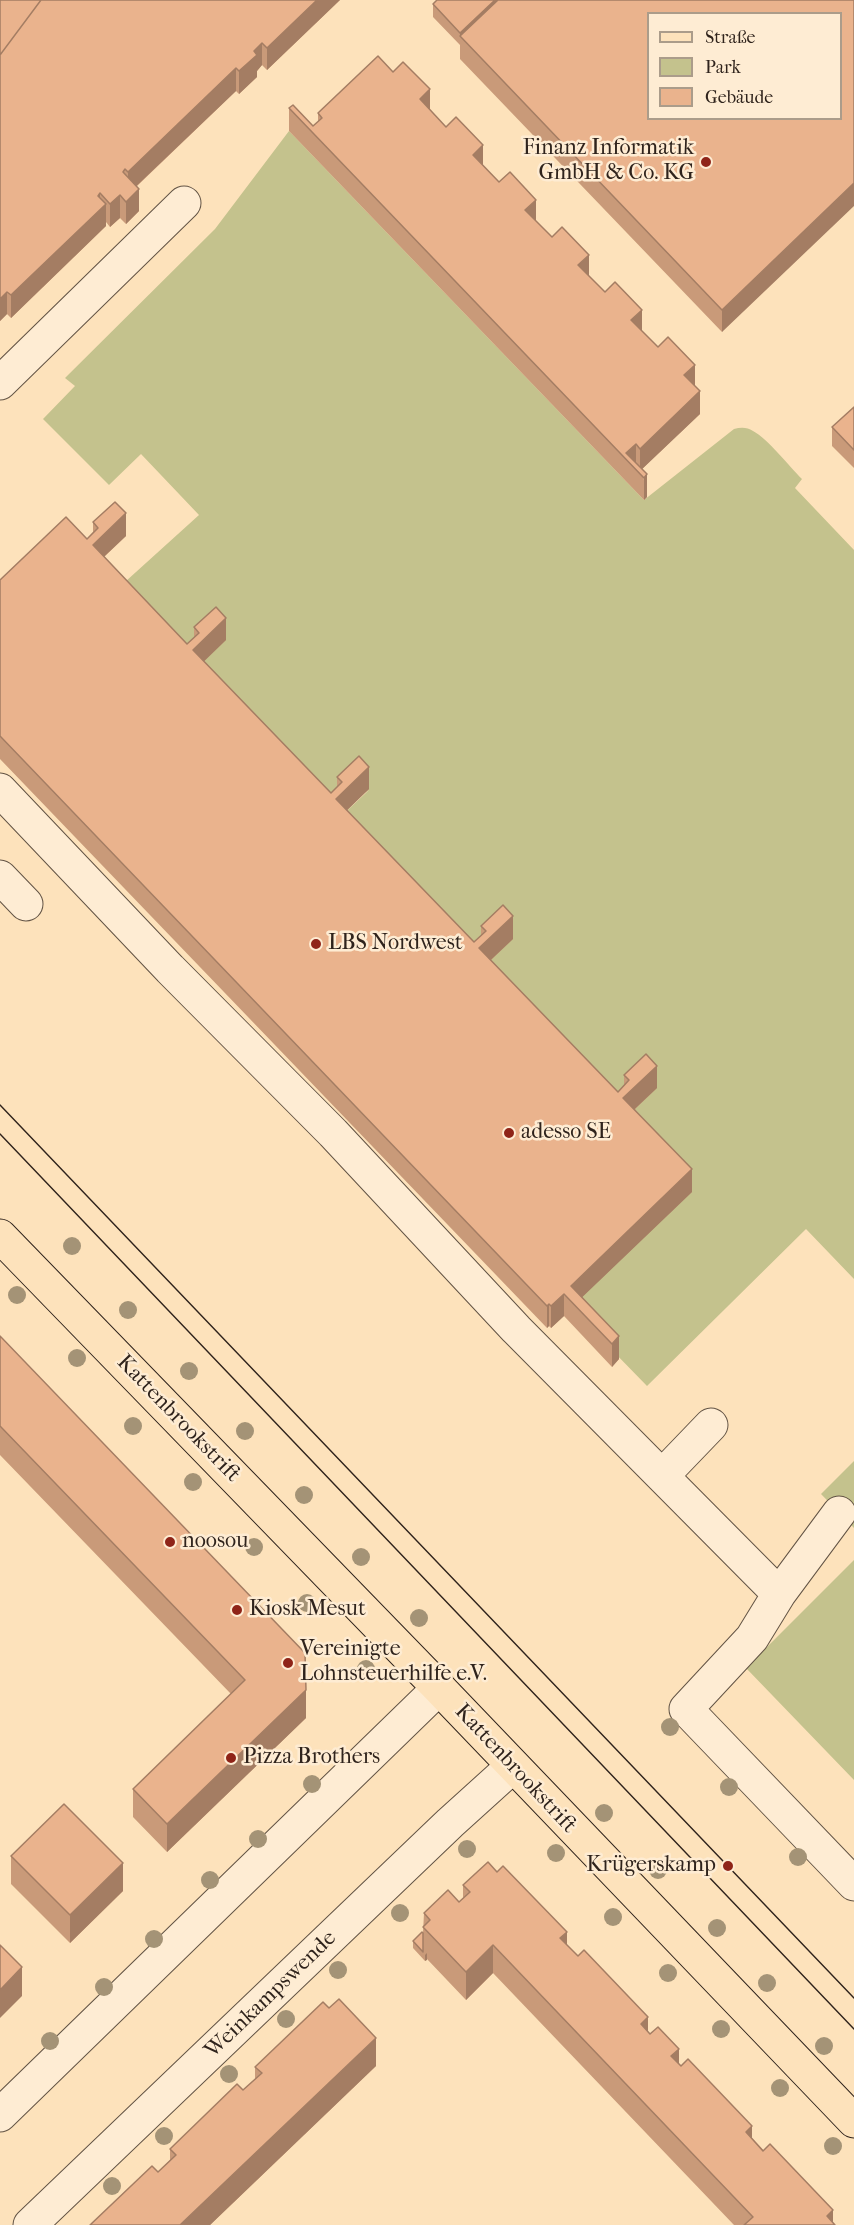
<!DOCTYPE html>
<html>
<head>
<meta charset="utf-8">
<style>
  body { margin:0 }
  #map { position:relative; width:854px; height:2225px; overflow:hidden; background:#fde2bb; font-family:"IM FELL French Canon",serif }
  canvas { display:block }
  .legend { position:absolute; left:647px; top:12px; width:195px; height:108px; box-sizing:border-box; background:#feecd3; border:2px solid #ab9c8a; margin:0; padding:8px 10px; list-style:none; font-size:18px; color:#2f231c }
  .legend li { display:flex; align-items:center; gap:12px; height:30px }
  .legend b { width:30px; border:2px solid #ab9c8a }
</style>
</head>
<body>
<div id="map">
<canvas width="854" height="2225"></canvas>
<ul class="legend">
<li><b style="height:8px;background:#fde2bb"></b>Straße</li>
<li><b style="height:16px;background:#c4c28d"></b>Park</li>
<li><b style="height:16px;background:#eab38d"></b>Gebäude</li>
</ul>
</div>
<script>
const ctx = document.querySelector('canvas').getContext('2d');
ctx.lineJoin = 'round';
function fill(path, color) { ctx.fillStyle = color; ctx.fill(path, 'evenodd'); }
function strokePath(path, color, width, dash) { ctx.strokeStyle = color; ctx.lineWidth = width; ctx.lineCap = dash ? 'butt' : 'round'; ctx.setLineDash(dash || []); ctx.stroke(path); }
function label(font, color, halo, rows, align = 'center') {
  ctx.font = font + ' "IM FELL French Canon",serif'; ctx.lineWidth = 5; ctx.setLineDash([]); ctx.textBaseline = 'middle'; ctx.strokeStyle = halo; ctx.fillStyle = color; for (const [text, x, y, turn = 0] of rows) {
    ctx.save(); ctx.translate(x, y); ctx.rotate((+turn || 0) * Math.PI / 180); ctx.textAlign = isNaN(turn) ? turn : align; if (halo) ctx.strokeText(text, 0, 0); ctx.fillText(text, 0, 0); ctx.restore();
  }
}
fill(new Path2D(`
  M289,131L644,500L734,429C741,427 747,427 753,431C768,439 789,466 802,479L795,488L854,550V1279L806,1229L647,1386L571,1308L618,1114L481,949L336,821L369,790L331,815L194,649L115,591L199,515L141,454L109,485L43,419L75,386L65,378L215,229Z
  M854,1461V1528L821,1494Z
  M854,1560V1780L746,1668Z`), '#c4c28d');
const minor = new Path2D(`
  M0,383L184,203
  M0,790L170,969L333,1133L516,1329L779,1594
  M0,877L26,904
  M662,1476L711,1425
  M839,1513L779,1594L752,1638L686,1709L854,1884
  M0,2115L439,1688
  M30,2225L450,1823L513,1766`);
const major = new Path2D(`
  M0,1236L439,1688L854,2121`);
strokePath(minor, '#625344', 35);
strokePath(major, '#2f231c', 35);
strokePath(minor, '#feecd3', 33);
strokePath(major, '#fde2bb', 33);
strokePath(new Path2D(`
  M0,1105L854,1998
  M0,1134L854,2029`), '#2f231c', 1.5);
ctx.fillStyle = '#a49376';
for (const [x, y] of [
  [72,1246],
  [17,1295],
  [128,1310],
  [77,1358],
  [189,1371],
  [133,1426],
  [245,1431],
  [193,1482],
  [304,1495],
  [254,1547],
  [361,1557],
  [307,1603],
  [419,1618],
  [366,1669],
  [670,1727],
  [312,1784],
  [729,1787],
  [604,1813],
  [258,1839],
  [467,1849],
  [556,1853],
  [798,1857],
  [658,1870],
  [210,1880],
  [400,1913],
  [613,1917],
  [717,1928],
  [154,1939],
  [338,1970],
  [668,1973],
  [767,1983],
  [104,1987],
  [286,2019],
  [721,2029],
  [50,2041],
  [824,2046],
  [229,2074],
  [780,2088],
  [164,2136],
  [833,2146],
  [112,2186]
]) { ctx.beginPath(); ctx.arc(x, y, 9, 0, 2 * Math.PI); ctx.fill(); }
fill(new Path2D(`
  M0,0H340L267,70L262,65L257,71V77L239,94L236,91L137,186L139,211L126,224L120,218L110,227L106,222V226L11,318L7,314L0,321Z
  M854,0L722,332L460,59V45L433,17V4Z
  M393,72L695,386L700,414L642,469L647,497L644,500L289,131V108L313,126L318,122V113Z
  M854,407V468L832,446V427Z
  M93,522L126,536L104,557L187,644L194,638V627L226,640L204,661L331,793L337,787V777L369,789L347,810L474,942L481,936V926L513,939L491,960L618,1092L624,1085V1075L657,1088L635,1109L692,1192L582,1297L619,1336V1359L612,1367L564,1316L551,1328L549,1326L547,1328L0,759V580L87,539L93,532Z
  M0,1336L306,1718L167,1852L133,1817V1789L231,1694L0,1455Z
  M11,1856L123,1891L70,1943L11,1884Z
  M463,1885L567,1945L648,2032L752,2138L835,2225H734L493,1973L466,2000L427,1959L425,1961L413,1948V1941L423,1933L424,1913L459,1902L463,1898Z
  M376,2066L210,2225L158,2172L170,2160V2149L243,2090L255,2079V2067Z`), '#c99a79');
fill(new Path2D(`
  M317,0H340L267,70V48Z
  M495,0H508L460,37V33Z
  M262,43V65L257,71V77L239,94V71L254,51Z
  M236,68V91L128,194V172Z
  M430,89V112L420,99Z
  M483,145V167L473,155Z
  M854,183V206L722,332V310Z
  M139,189V211L126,224V202Z
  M100,193V210L106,204V226L11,318V295Z
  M120,195V218L110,227V204Z
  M536,200V222L525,210Z
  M589,255V277L578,265Z
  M7,292V314L0,321V299Z
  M642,310V332L631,320Z
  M695,365V388L684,375Z
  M700,391V414L640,471V449Z
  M636,444V467L626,453Z
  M647,474V497L644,500V478Z
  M126,513V536L93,567V545Z
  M226,618V640L193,672V650Z
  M369,767V789L336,821V799Z
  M513,916V939L479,971V948Z
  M657,1066V1088L623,1120V1098Z
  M692,1169V1192L574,1305L571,1286Z
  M564,1294V1316L551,1328V1306Z
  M549,1304V1326L547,1328V1306Z
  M619,1336V1359L612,1367V1344Z
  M306,1690V1718L167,1852V1824Z
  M123,1863V1891L70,1943V1915Z
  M567,1932V1960L560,1938Z
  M493,1945V1973L466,2000V1972Z
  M427,1953V1960L425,1961V1955Z
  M22,1967V1996L0,2018V1990Z
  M648,2017V2045L641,2024Z
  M376,2038V2066L210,2225H180Z
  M679,2049V2077L671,2056Z
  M752,2126V2154L746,2132Z
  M833,2210V2225L827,2216Z`), '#a47d63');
const building = new Path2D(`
  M0,0H41L0,55Z
  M41,0H317L267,48L262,43L254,51L257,55L239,71L236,68L128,172L125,169L123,172L139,189L126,202L120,195L110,204L100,193L98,196L106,204L11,295L7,292L0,299V55Z
  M437,0H495L460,33L433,4Z
  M498,0H854V183L722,310L460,36ZM648,14H840V118H648Z
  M378,56L393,72L403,62L430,89L420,99L446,127L456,117L483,145L473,155L499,182L510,172L536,200L525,210L552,237L562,227L589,255L578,265L605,292L615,282L642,310L631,320L658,347L668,337L695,365L684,375L700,391L640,449L636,444L626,453L647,474L644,478L289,108L293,105L313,126L322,118L318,113Z
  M854,407V450L832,427Z
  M115,502L126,513L93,545L187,644L199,633L194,627L216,607L226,618L193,650L331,793L342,782L337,777L359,756L369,767L336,799L474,942L486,931L481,926L503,905L513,916L479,948L618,1092L629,1080L624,1075L646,1054L657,1066L623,1098L692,1169L571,1286L619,1336L612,1344L564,1294L551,1306L549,1304L547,1306L0,736V580L66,517L87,539L98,528L93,522Z
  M0,1336L305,1653L306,1690L167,1824L133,1789L245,1680L0,1426Z
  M64,1804L123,1863L70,1915L11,1856Z
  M488,1862L497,1872L503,1866L567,1932L560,1938L578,1956L584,1950L648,2017L641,2024L650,2034L658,2027L679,2049L671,2056L681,2066L688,2059L752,2126L746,2132L763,2151L770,2144L833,2210L827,2216L835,2225H744L753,2217L493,1945L466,1972L423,1927L430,1920L424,1913L448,1890L459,1902L470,1892L463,1885Z
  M422,1932L423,1933V1952L413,1941Z
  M0,1945L22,1967L0,1990Z
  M339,1999L376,2038L180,2225H90L152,2166L158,2172L176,2155L170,2149L237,2084L243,2090L262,2073L255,2067L323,2002L329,2008Z`);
fill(building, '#eab38d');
strokePath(building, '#a47d63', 1.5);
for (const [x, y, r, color] of [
  [706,162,6,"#8f2418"],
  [316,944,6,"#8f2418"],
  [509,1133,6,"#8f2418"],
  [170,1542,6,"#8f2418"],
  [237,1610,6,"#8f2418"],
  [288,1663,6,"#8f2418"],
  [231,1758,6,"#8f2418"],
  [728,1866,6,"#8f2418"]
]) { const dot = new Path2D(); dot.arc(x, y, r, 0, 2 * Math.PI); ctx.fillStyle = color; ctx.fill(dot); strokePath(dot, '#feecd3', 2); }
label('22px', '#2f231c', '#feecd3', [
  ["Finanz Informatik",694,149,"right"],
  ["GmbH & Co. KG",694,174,"right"],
  ["LBS Nordwest",328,944],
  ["adesso SE",521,1133],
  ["noosou",182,1542],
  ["Kiosk Mesut",249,1610],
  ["Vereinigte",300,1650],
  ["Lohnsteuerhilfe e.V.",300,1675],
  ["Pizza Brothers",243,1758],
  ["Krügerskamp",716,1866,"right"]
], 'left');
label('22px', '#2f231c', '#feecd3', [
  ["Kattenbrookstrift",178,1419,46],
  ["Kattenbrookstrift",515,1769,47],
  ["Weinkampswende",271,1995,-44]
]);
</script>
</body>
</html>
